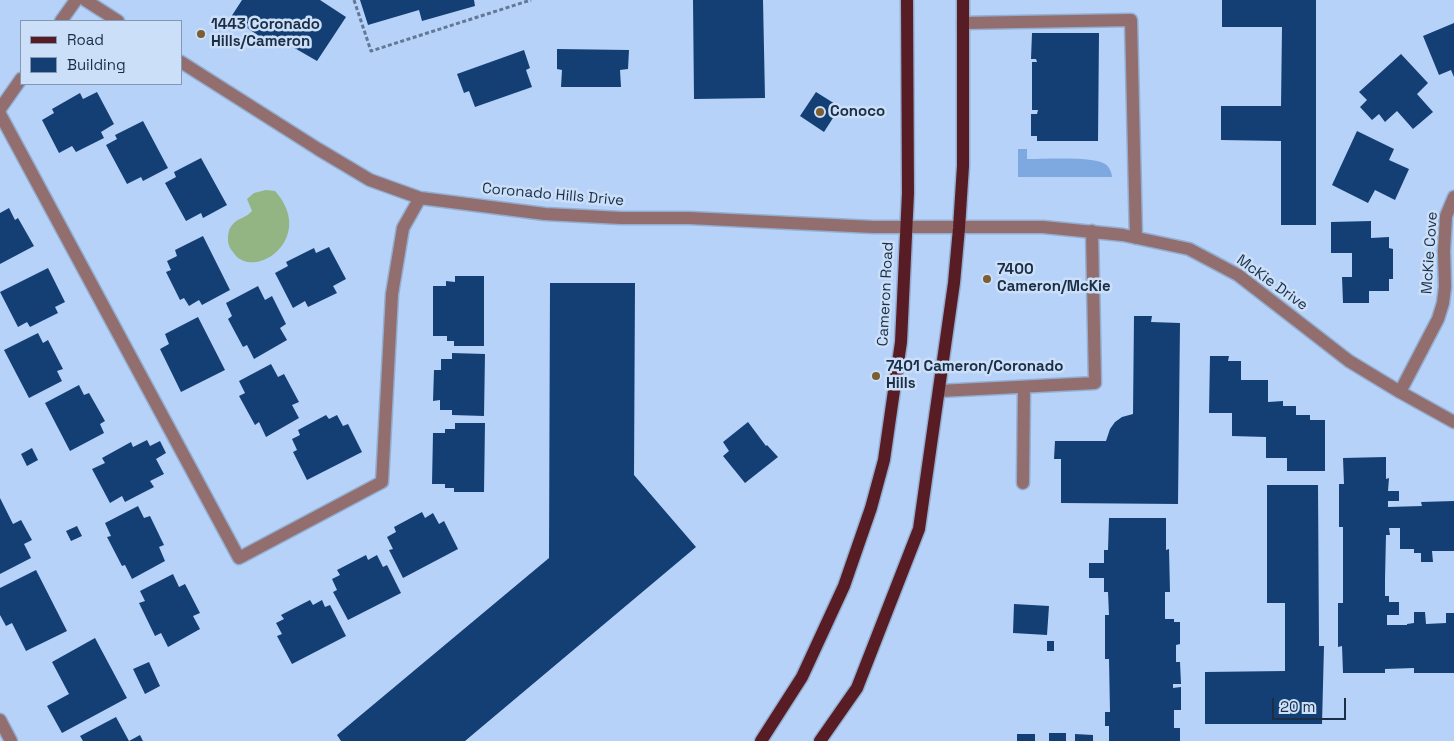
<!DOCTYPE html>
<html>
<head>
<meta charset="utf-8">
<style>
  body { margin:0 }
  #map { position:relative; width:1454px; height:741px; overflow:hidden; background:#b6d2f8; font-family:"Space Grotesk",sans-serif }
  canvas { display:block }
  .legend { position:absolute; left:20px; top:20px; width:162px; height:65px; box-sizing:border-box; background:#cbdff8; border:1px solid #8598b1; margin:0; padding:6px 9px; list-style:none; font-size:15px; color:#1b2e46 }
  .legend li { display:flex; align-items:center; gap:10px; height:25px }
  .legend b { width:25px; border:1px solid #8598b1 }
  .scale { position:absolute; left:1272px; top:698px; width:74px; height:22px; box-sizing:border-box; border:2px solid #1b2e46; border-top:0; padding-left:6px; font-size:15px; line-height:18px; white-space:nowrap; color:#1b2e46; -webkit-text-stroke:4px #cbdff8; paint-order:stroke }
</style>
</head>
<body>
<div id="map">
<canvas width="1454" height="741"></canvas>
<ul class="legend">
<li><b style="height:6px;background:#581d24"></b>Road</li>
<li><b style="height:14px;background:#143f74"></b>Building</li>
</ul>
<div class="scale">20 m</div>
</div>
<script>
const ctx = document.querySelector('canvas').getContext('2d');
ctx.lineJoin = 'round';
function fill(path, color) { ctx.fillStyle = color; ctx.fill(path, 'evenodd'); }
function strokePath(path, color, width, dash) { ctx.strokeStyle = color; ctx.lineWidth = width; ctx.lineCap = dash ? 'butt' : 'round'; ctx.setLineDash(dash || []); ctx.stroke(path); }
function label(font, color, halo, rows, align = 'center') {
  ctx.font = font + ' "Space Grotesk",sans-serif'; ctx.lineWidth = 5; ctx.setLineDash([]); ctx.textBaseline = 'middle'; ctx.strokeStyle = halo; ctx.fillStyle = color; for (const [text, x, y, turn = 0] of rows) {
    ctx.save(); ctx.translate(x, y); ctx.rotate((+turn || 0) * Math.PI / 180); ctx.textAlign = isNaN(turn) ? turn : align; if (halo) ctx.strokeText(text, 0, 0); ctx.fillText(text, 0, 0); ctx.restore();
  }
}
fill(new Path2D(`
  M266,190L275,191C318,239 252,283 233,252C230,249 229,246 228,242C228,235 228,229 233,224C238,218 246,218 252,211L247,199L254,193Z`), '#93b583');
fill(new Path2D(`
  M1018,149H1027V159C1042,159 1094,156 1105,164C1109,166 1112,173 1112,177H1018Z`), '#7ea8e0');
fill(new Path2D(`
  M242,0H320L346,17L317,61L272,35L268,42L231,17Z
  M360,0H474L475,6L422,21L419,10L368,25Z
  M693,0H763L765,98L694,99Z
  M1222,0H1316V225H1281V141L1221,140V106H1281L1282,27H1222Z
  M1454,23V77L1451,70L1439,75L1423,36Z
  M1032,33H1099L1098,141H1037V136H1031V114H1037L1038,110H1032V62H1037L1036,59H1031Z
  M557,49L629,50L628,69L620,70L621,87H561L562,70L557,69Z
  M524,50L530,68L526,70L532,87L475,107L469,91L464,93L457,74Z
  M1401,54L1428,83L1417,94L1433,112L1413,129L1397,111L1385,122L1379,114L1372,120L1360,107L1367,100L1359,92Z
  M97,92L114,124L101,132L104,138L76,152L72,146L59,153L42,120L54,113L52,109L80,93L83,99Z
  M816,92L840,107L824,132L800,116Z
  M143,121L168,168L143,181L141,177L127,184L106,145L117,139L115,135Z
  M1357,131L1394,149L1389,160L1409,169L1395,200L1375,190L1368,203L1332,185Z
  M201,158L227,205L203,218L201,213L186,221L165,183L176,177L174,172Z
  M9,208L15,220L18,218L34,246L0,264V213Z
  M1371,221V238L1389,237V248L1393,249V279H1389V291H1369V303H1343L1342,277H1352V253H1331V222Z
  M203,236L230,290L202,305L199,300L189,306L184,298L180,300L166,272L171,270L167,261L177,256L175,250Z
  M329,247L346,279L333,286L337,293L308,307L305,301L293,308L275,273L288,266L286,262L314,248L316,253Z
  M48,268L65,302L55,307L58,313L30,327L27,322L18,327L0,292Z
  M455,276H484V346H454V341H447V336H433V286H446V281L455,282Z
  M550,283H635L634,475L696,547L465,741H341L337,735L549,558Z
  M258,286L265,300L272,296L286,324L280,328L287,340L254,359L247,345L243,347L228,319L232,316L226,303Z
  M1134,316H1152L1151,322L1180,323L1178,504L1061,503V459H1054L1055,441H1106L1110,429L1115,422L1122,417L1133,414Z
  M198,317L225,370L181,392L160,349L169,344L165,334Z
  M38,333L43,343L48,340L63,369L57,371L62,381L29,398L4,350Z
  M452,353L485,354L484,416L452,415V410H440V400L433,401L434,370H441V359H452Z
  M1210,356H1229L1228,361H1241V380H1268V402L1283,401V406H1296V415H1310V420H1325V471H1287V458H1266V437L1232,436V413H1209Z
  M271,364L278,377L284,374L299,402L292,405L299,418L266,437L259,422L255,425L239,396L245,393L239,381Z
  M79,385L84,395L89,393L105,421L100,424L104,433L70,451L45,403Z
  M326,415L329,419L337,415L343,426L348,424L362,452L307,480L293,452L297,450L292,439L300,435L298,430Z
  M748,422L766,446L767,445L778,457L745,483L723,456L729,451L723,442Z
  M455,423H485L484,492H454V488H445V484H432L433,433H445V429H455Z
  M147,440L150,446L160,441L166,453L156,459L164,474L150,481L154,487L125,502L122,496L110,503L92,469L105,463L102,458L131,442L133,447Z
  M32,448L38,460L27,466L21,454Z
  M1386,457V479L1389,478L1388,491H1399V501H1388V507L1422,506L1421,502L1454,501V551H1432L1433,562H1421V553H1414V549H1400V528H1389L1390,535H1386L1385,579V596H1389V602H1399V615H1387V625H1407V624L1414,623V612H1425L1426,624L1446,623V613H1454V673H1414V668L1385,669V673H1343L1342,646L1338,647V603H1343V527H1339V484H1344L1343,458Z
  M1267,485H1318L1319,646H1324L1322,724H1205V672L1285,671V603H1267Z
  M0,498L13,524L21,520L32,540L24,544L31,558L0,574Z
  M138,506L144,518L150,516L164,545L159,547L165,561L132,579L125,565L122,566L107,537L111,536L105,523Z
  M422,512L425,518L433,513L439,524L444,521L458,549L403,578L389,550L393,549L387,537L396,532L394,527Z
  M1109,518H1166V550L1169,549L1170,592H1165V619H1174V622H1180V644L1176,645V662H1180L1181,684H1173V688L1181,687V710H1174V728H1180V741H1109V726H1105V712H1110L1109,659H1105V615H1109L1108,592H1104V578H1089V563H1104V550H1108Z
  M77,526L82,536L71,541L66,531Z
  M366,555L368,560L377,555L383,567L387,565L401,593L348,620L333,592L337,590L332,579L340,575L337,570Z
  M36,570L67,631L26,651L12,623L6,626L0,615V588Z
  M173,574L179,587L185,584L200,613L193,616L200,629L168,647L161,633L155,636L139,603L145,601L140,591Z
  M310,600L313,605L322,600L325,607L330,605L346,636L292,664L277,636L282,634L276,623L284,619L281,615Z
  M1014,604L1049,606L1047,635L1013,633Z
  M95,638L127,698L62,733L47,706L69,694L52,662Z
  M1047,641H1054V651H1047Z
  M149,662L160,686L145,694L133,669Z
  M116,717L129,741L140,735L143,741H83L80,736Z
  M1049,733H1066V741H1049Z
  M1017,734H1035V741H1017Z
  M1075,734L1093,735V741H1075Z`), '#143f74');
const minor = new Path2D(`
  M85,0L118,21
  M61,21L76,0
  M963,23L1131,20L1136,238
  M181,62L318,149L370,180L420,198L545,214L621,218H689L873,227H1043L1123,235L1189,249L1238,275L1349,361L1400,392L1454,422
  M0,109L21,79
  M0,114L239,558L382,482L392,294L403,228L420,198
  M939,391L1095,383L1092,231
  M1400,392L1438,319L1443,303L1445,287L1444,251L1446,216L1454,197
  M1023,483L1024,387
  M0,720L11,741`);
const major = new Path2D(`
  M761,741L802,677L844,586L871,508L884,460L901,342L908,193L907,0
  M820,741L857,688L919,529L954,283L959,228L963,166V0`);
strokePath(minor, '#94aed1', 15);
strokePath(major, '#94aed1', 15);
strokePath(new Path2D(`
  M354,0L371,51L531,0`), '#617896', 3, [4, 2.5]);
strokePath(minor, '#926e6f', 12);
strokePath(major, '#581d24', 12);
for (const [x, y, r, color] of [
  [201,34,5,"#7b5e32"],
  [820,112,5,"#7b5e32"],
  [987,279,5,"#7b5e32"],
  [876,376,5,"#7b5e32"]
]) { const dot = new Path2D(); dot.arc(x, y, r, 0, 2 * Math.PI); ctx.fillStyle = color; ctx.fill(dot); strokePath(dot, '#cbdff8', 2); }
label('bold 15px', '#1b2e46', '#cbdff8', [
  ["1443 Coronado",211,25],
  ["Hills/Cameron",211,42],
  ["Conoco",830,112],
  ["7400",997,270],
  ["Cameron/McKie",997,287],
  ["7401 Cameron/Coronado",886,367],
  ["Hills",886,384]
], 'left');
label('15px', '#1b2e46', '#cbdff8', [
  ["Coronado Hills Drive",553,195,5],
  ["McKie Cove",1430,253,-86],
  ["McKie Drive",1272,283,36],
  ["Cameron Road",886,294,-87]
]);
</script>
</body>
</html>
